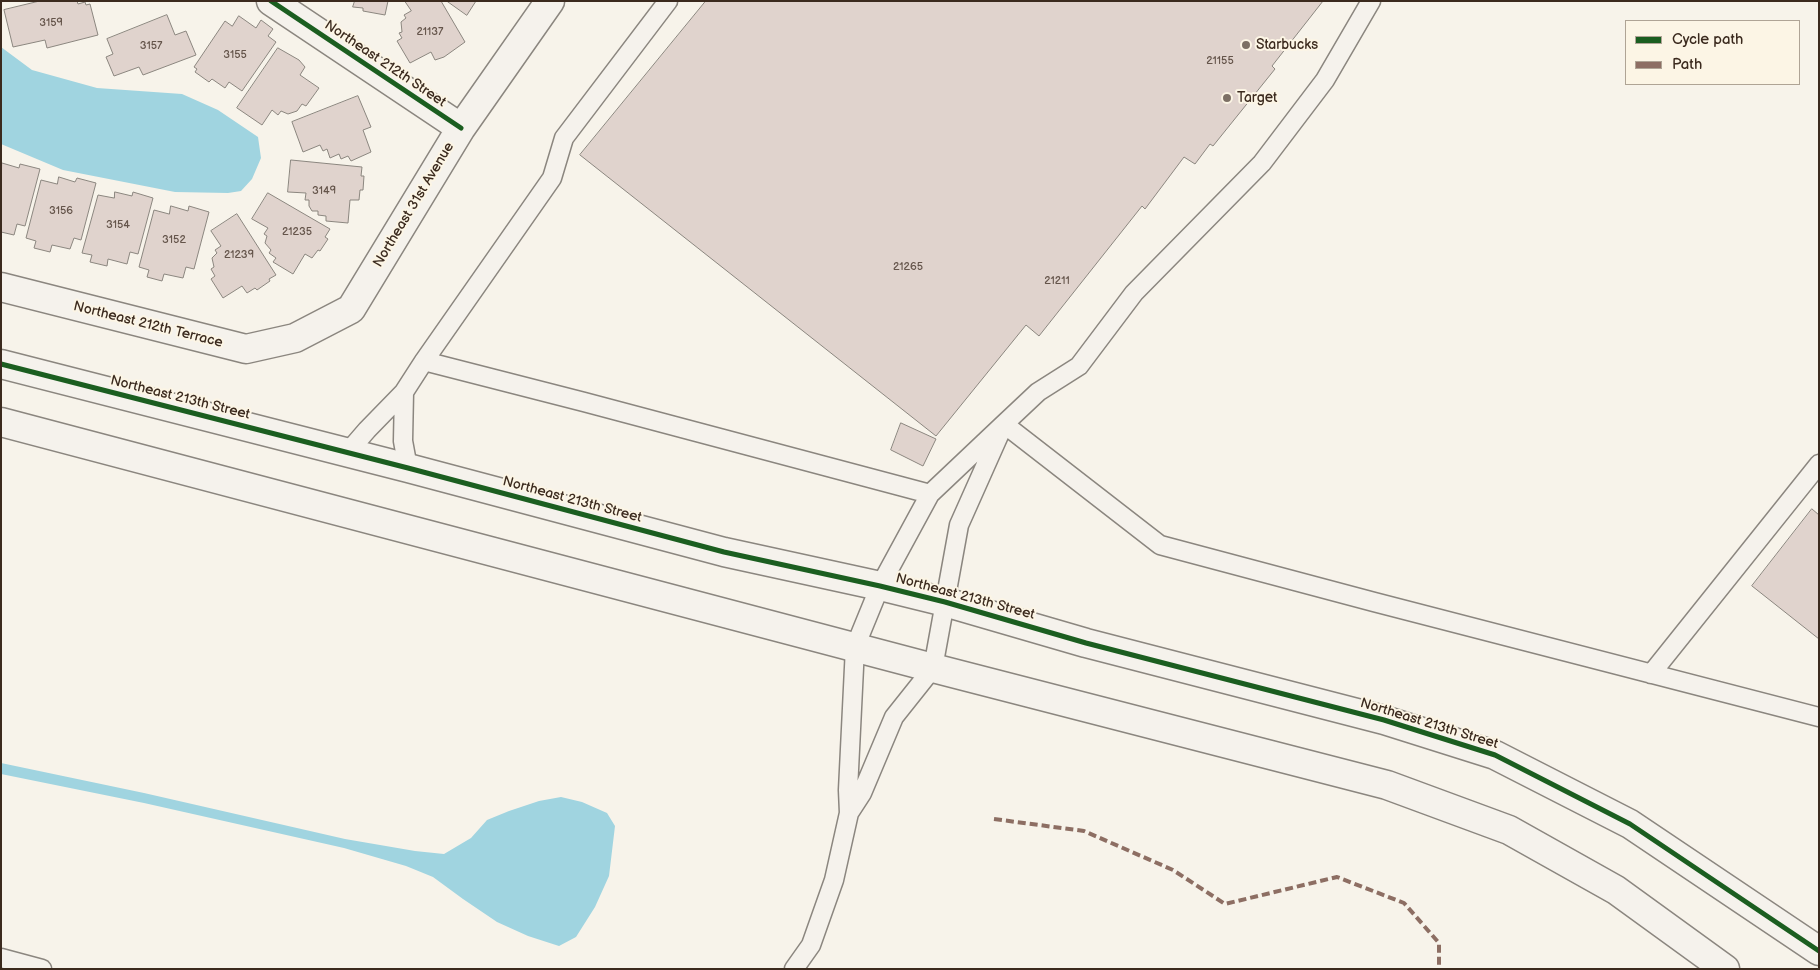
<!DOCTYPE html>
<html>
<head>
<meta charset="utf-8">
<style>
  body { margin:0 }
  #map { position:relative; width:1820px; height:970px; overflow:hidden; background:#f7f3ea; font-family:"Balsamiq Sans",sans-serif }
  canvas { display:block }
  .frame { position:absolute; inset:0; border:2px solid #3b2a1e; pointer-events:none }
  .legend { position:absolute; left:1625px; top:20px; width:175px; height:65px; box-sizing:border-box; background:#fcf5e5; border:1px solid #afa495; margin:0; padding:6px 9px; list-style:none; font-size:15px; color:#3b2a1e }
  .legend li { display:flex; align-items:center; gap:10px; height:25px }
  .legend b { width:25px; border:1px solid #afa495 }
</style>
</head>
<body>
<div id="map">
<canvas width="1820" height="970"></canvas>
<div class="frame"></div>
<ul class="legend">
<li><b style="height:6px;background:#1b5e20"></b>Cycle path</li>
<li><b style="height:6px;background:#8d6e63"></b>Path</li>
</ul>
</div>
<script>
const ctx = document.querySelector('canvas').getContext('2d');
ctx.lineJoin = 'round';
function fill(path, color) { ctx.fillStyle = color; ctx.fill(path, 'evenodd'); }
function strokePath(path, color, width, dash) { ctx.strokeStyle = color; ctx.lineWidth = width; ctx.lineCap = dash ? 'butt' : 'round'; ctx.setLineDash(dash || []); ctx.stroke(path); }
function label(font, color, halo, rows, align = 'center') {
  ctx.font = font + ' "Balsamiq Sans",sans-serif'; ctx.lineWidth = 4; ctx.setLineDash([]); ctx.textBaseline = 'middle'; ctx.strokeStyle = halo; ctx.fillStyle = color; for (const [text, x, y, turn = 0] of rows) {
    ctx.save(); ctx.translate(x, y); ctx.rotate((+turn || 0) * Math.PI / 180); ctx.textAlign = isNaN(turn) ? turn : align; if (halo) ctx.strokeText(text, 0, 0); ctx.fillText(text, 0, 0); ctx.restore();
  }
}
fill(new Path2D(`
  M1,47L32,70L97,88L182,94L218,110L258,137L261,158L252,179L241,191L228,193L175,192L63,170L1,144Z
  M1,763L144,793L345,839L415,851L444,854L471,838L487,820L509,811L539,801L561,797L582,802L607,813L615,826L609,876L595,907L576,937L559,946L528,936L497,922L463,899L433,877L406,866L344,848L144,803L1,774Z`), '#a0d4e0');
const building = new Path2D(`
  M40,1H77L78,4L85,2L86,5L90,4L98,35L47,48L45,40L13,47L4,10Z
  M355,1H388L385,15L363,11V8L353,7Z
  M405,1H441L465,42L444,57L435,60L431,52L410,63L397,41L402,38L399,33L402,32L401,22L406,18L404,15L411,11Z
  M447,1H476L467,15Z
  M706,1H1323L1272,66L1275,69L1213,146L1210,144L1195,164L1184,157L1145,209L1142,206L1039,336L1026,325L936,436L580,155Z
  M167,15L175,35L186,31L196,55L143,75L139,67L114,76L106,57L113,54L107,39Z
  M239,16L256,28L261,20L273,29L268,36L276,42L242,91L229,82L225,88L212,79L209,82L195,72L197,69L194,67L225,21L232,26Z
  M278,48L299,60L305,67L300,75L319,88L306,106L302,104L297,111L288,114L281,111L278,115L272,110L262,125L237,108Z
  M358,96L371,127L363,130L371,152L351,161L348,156L341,159L339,154L330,158L327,149L323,151L320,145L303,152L292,122Z
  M291,160L362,167L361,176H364L363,190H360L359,200H350L348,223L326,221V216L318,215V211H312L309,206V200H305L306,193L288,192Z
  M2,163L19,168L20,164L40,169L25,226L17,224L14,235L1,232Z
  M59,177L75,182L77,178L96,183L81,240L74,238L70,249L52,245L50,252L34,248L36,241L26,238L41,180L57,184Z
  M115,192L132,196L133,192L153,198L138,254L130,252L127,264L108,259L107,266L90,262L92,255L82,253L98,195L114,198Z
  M268,193L330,229L325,237L328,239L320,251L318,250L312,258L305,254L293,274L273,262L276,258L269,253L271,250L265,243L267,236L264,234L268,228L252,219Z
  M171,206L188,211L189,206L209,212L194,269L186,267L183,278L164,274L162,281L147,277L149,270L139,267L154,210L169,214Z
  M237,214L276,275L269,279L270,281L257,290L255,288L247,293L242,286L223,298L211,279L215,276L211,269L214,267L212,258L217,253L215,250L221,246L211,231Z
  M901,423L936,439L923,466L891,450Z
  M1812,509L1819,515V639L1752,586Z`);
fill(building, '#e0d3cd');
strokePath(building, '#8b867f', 1);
const lane = new Path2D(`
  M1371,1L1325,80L1262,163L1134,293L1079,366L1038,392L1004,424L1160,545L1374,602L1819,717
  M424,361L584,402L930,494
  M404,392L403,441L408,468
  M1004,424L959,525L933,668L894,717L862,793L849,813L848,790L855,647L880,586L930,494Z
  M348,452L367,430L404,392L424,361L552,178L564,138L668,1
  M1651,674L1819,464
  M1,958L42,969
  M794,969L811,945L834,880L849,813`);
const street = new Path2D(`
  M271,1L461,128
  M1,287L246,349L295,338L351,309L461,128L550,1`);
const secondary = new Path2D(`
  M1,364L408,468L724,552L880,586L945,602L1086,643L1384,720L1495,755L1630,824L1819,951
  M1,422L933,668L1387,785L1509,830L1616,890L1725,969`);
strokePath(lane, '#8b867f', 21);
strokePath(street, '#8b867f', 31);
strokePath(secondary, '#8b867f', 31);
strokePath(lane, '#f5f2ec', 18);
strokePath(street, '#f5f2ec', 28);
strokePath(secondary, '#f5f2ec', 28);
strokePath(new Path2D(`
  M994,819L1084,831L1173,870L1225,904L1337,877L1404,903L1439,943V969`), '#8d6e63', 4, [8, 4]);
strokePath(new Path2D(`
  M271,1L461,128
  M1,364L408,468L724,552L880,586L945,602L1086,643L1384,720L1495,755L1630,824L1819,951`), '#1b5e20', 5);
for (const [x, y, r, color] of [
  [1246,45,5,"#7d7065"],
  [1227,98,5,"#7d7065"]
]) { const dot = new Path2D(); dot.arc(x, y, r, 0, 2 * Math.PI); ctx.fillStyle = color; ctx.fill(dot); strokePath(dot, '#fcf5e5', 2); }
label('11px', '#64544a', null, [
  ["3159",51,23],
  ["21137",430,32],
  ["3157",151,46],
  ["3155",235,55],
  ["21155",1220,61],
  ["3149",324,191],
  ["3156",61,211],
  ["3154",118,225],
  ["21235",297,232],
  ["3152",174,240],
  ["21239",239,255],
  ["21265",908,267],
  ["21211",1057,281]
]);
label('14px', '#3b2a1e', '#fcf5e5', [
  ["Starbucks",1256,45],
  ["Target",1237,98]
], 'left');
label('14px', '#3b2a1e', '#fcf5e5', [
  ["Northeast 212th Street",385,64,34],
  ["Northeast 31st Avenue",414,205,-59],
  ["Northeast 212th Terrace",148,325,14],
  ["Northeast 213th Street",180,398,14],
  ["Northeast 213th Street",572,500,15],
  ["Northeast 213th Street",965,597,15],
  ["Northeast 213th Street",1429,724,17]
]);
</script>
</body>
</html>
